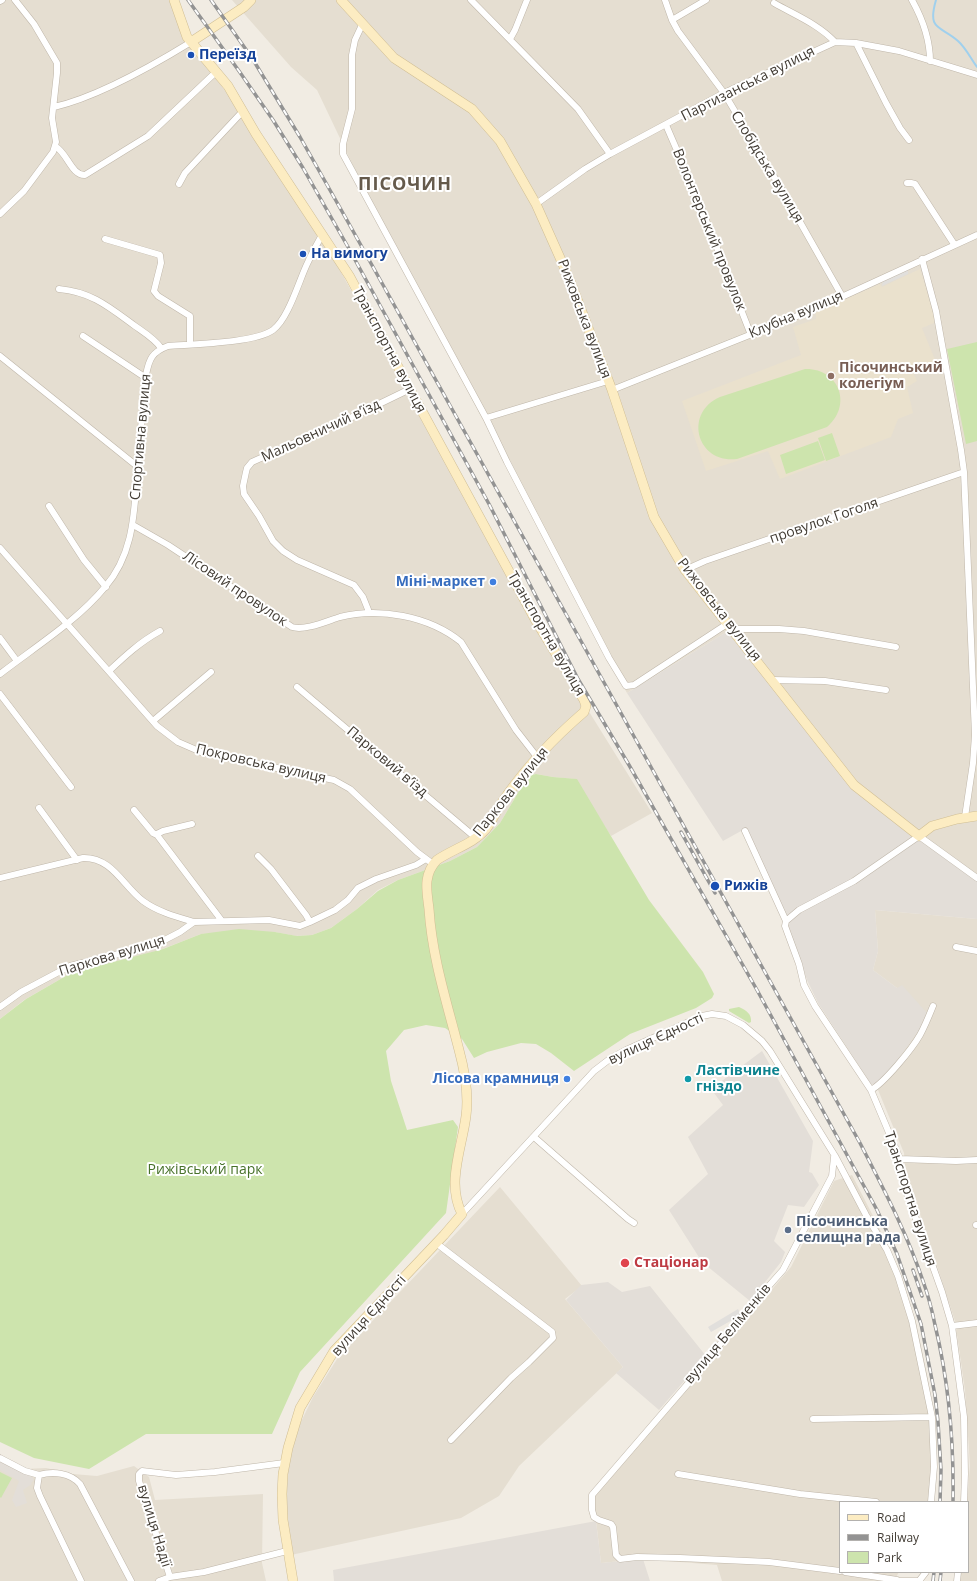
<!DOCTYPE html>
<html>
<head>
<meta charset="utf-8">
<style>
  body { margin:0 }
  #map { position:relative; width:977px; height:1581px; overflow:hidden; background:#f1ece3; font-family:"Open Sans",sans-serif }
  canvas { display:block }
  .legend { position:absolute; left:839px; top:1501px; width:130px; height:72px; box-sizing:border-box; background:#fff; border:1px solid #b3b1ae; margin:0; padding:5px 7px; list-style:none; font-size:12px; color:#423c34 }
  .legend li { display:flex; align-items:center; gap:8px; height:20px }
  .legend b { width:20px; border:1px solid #b3b1ae }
</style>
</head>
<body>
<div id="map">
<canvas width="977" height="1581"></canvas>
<ul class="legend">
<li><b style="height:5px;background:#fcecc2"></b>Road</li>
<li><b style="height:5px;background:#939393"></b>Railway</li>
<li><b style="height:11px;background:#cde4ad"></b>Park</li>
</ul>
</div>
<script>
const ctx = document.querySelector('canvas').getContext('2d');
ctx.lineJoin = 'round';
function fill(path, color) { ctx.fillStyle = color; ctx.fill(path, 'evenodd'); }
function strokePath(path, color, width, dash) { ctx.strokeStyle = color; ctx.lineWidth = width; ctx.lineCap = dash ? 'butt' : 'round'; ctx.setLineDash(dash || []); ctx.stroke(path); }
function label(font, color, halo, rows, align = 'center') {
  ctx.font = font + ' "Open Sans",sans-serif'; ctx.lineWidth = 4; ctx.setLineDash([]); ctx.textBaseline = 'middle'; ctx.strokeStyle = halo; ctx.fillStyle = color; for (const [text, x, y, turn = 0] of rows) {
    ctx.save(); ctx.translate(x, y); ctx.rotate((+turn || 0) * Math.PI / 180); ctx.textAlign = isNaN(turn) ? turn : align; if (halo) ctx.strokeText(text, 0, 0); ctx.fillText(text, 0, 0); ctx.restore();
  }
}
fill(new Path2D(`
  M0,0H172L191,45L243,115L323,240L560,665L652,813L611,836L574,779L553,777L536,774L528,776L500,823L477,847L450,861L398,880L378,890L357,909L331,928L312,935L296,936L275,932L201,934L160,950L71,973L24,1000L0,1019Z
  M232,0H977V880L852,789L728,631L627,693L573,595L483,420L399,262L317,90L291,67Z
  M875,910L977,919V1581H960L961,1572H968L967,1502L970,1466L965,1390L955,1321L905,1168L904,1153L876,1085L897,988L873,970L878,951Z
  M852,1175L889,1247L916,1322L927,1374L934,1416L937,1466L934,1502H840V1572H899L894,1581H722L717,1565L643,1559L601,1563L593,1495L700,1374L791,1267L834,1181Z
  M500,1187L582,1286L565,1299L623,1367L519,1466L499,1496L461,1518L291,1555L286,1504L288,1464L299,1426L313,1397L339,1356Z
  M0,1455L25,1469L46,1468L73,1474L97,1476L134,1466L149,1477L155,1500L263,1494L262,1563L266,1581H0Z`), '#e5ded1');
fill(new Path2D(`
  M728,631L852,789L919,836L977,879V919L875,910L878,951L873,970L897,988L902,985L927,1013L922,1022L924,1023L899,1058L876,1085L871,1084L818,1003L807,980L791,935L769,883L741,831L723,841L627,693Z
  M762,1051L813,1141L809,1172L812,1173L819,1185L804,1207L788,1205L774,1241L785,1252L781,1262L750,1301L702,1262L669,1210L708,1174L688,1137L723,1105L711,1089Z
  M608,1282L622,1292L650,1286L706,1356L659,1410L616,1373L623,1367L566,1300L581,1285Z
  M0,1459L30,1474L34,1480L31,1483L32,1484L23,1490L27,1503L16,1507L12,1500L19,1481L0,1470Z
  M596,1521L601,1563L643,1559L650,1581H334L333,1570Z`), '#e3ded8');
fill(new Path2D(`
  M920,269L935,318L934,323L922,328L936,362L913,372L917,381L907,387L913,413L898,419L891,437L780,479L768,451L706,471L682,401L801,355L793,327L816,319V312L880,284L882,287Z`), '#eae1cd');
fill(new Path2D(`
  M977,342V441L966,444L947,349Z
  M805,369C839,368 853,405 827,427L737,459C697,464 683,413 720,397Z
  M832,433L840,456L826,461L818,438Z
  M818,441L825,460L786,474L780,455Z
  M536,774L553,777L577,779L649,900L703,972L714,994L712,998L696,1008L630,1034L574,1071L551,1053L536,1044L521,1043L487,1052L474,1058L462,1039L445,1028L426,1025L404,1030L386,1051L391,1081L407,1130L453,1120L458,1127L446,1213L300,1372L272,1434H146L89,1469L34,1458L0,1442V1019L26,999L71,973L163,949L201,934L239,929L275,932L297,936L312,935L331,928L357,909L378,891L398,880L450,861L477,847L500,823L528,776Z
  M739,1007C746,1010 752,1014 751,1022L749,1023L729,1011V1009Z
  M0,1472L12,1478L1,1498L0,1497Z`), '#cde4ad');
fill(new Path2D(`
  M908,268V274L882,286L883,280Z
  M738,1309L741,1315L711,1332L708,1327Z`), '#e1dfdc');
strokePath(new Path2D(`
  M936,0C927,31 940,25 958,41C966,48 971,59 977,67`), '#a0d0ed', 2);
const street = new Path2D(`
  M471,0L578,109L610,154
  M665,0L672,20L678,31L724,93L779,185L842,296
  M912,0C922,18 930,41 930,61
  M0,1L2,0
  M774,3C795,15 818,24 835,42
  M672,20L706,0
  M362,25L355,40L352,55V109L343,144V154L486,418L507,462L609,658L626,686L634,685L727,624
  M510,39L515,30L527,0
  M856,43L886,103L900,128L909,140
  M54,107C98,97 152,66 191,42
  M666,125L695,192L751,335
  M56,147C67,153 72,176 85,175L148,136L217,71
  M907,183H911L915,184L954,244
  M179,184L185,173L243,111
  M536,204L585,169L610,154L724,93L835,42L856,43L899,51L977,75
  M0,214L24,191L53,152L56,142L52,118L57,73V63L34,24L15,0
  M105,239L160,255L161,263L154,291L158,296L190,316V344
  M922,259L936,311L961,450L964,472L975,735L973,763L965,817
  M59,289C92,292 109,307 135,326C145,333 155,339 161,348
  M83,336L146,378
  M0,356L138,467
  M612,390L822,306L977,235
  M486,418L608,381
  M49,506L84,560L106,587
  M133,525L168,545L292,627C305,631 327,621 340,617C379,607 429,616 461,642L516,730L537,757
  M0,548L157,726L178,742L201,752L334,780L350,789L417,852L433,864
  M685,570L705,561L964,472
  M369,612L363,597L354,585L297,560L283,551L273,541L259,516L244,494L243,486L246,472L247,468L252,462L346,420L410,389
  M732,629H779L804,631L896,647
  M0,638L17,661
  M109,671C125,656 140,642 160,631
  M0,674C35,647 77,621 105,587C135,553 134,509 138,466C140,436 143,406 146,375C149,359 152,352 168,346C193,344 255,343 273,330C289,318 299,280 308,262C312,253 317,244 322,235
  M772,680L825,681L886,690
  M297,687L476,838
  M0,694L71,787
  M153,721L211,672
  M39,808L77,860
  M134,810L153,833L157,835L222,921
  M745,831L786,921L785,926L799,964L804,985L815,1006L871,1090L900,1159L901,1174L905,1188L942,1292L952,1326L964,1417L965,1474L964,1502
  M157,834L163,831L192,824
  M258,856L271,869L306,915L310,922
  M0,878L83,858C112,857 123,886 143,901C158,912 177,917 194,922
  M786,921L799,910L854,881L919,836L977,878
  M956,947L977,951
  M0,1007L21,992L70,966L155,945L180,932L194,922L269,920L300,926L310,922L335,910L348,900L358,888L376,879L416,865L426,859
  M871,1090C884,1083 912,1049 920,1035C925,1026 929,1016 933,1006
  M534,1137L628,1219L634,1223
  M834,1157L832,1176L783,1270L744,1314L698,1372L592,1495V1510L594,1517L599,1520L611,1524L613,1527L616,1555L620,1559L637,1557L680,1558L769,1562L840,1571
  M900,1159L956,1161L977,1160
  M462,1214L594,1071L611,1058L626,1050L702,1016L712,1014L726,1016L743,1025L762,1041L770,1051L835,1156L866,1215L887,1250L898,1276L912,1321L932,1417L934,1467L931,1502
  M976,1225H977
  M436,1243L552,1332L553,1338L529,1362L511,1378L451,1440
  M952,1326L977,1323
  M813,1419L932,1417
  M0,1458L25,1471L39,1475
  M678,1474L800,1494L876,1502
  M39,1475C54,1471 70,1473 80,1484L131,1581
  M39,1475L37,1488L40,1496L81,1581
  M845,1572L897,1580
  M170,1577L139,1481V1474L142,1471L176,1475L215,1472L284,1463
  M159,1581L170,1577L204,1572L287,1551
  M896,1581H919L926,1572
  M957,1581L958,1572`);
const secondary = new Path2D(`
  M174,0L187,37L228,86L256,134L350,277L410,389L536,621L584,700L586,706L584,712C555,737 529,764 507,795C499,805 494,818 486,829C473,844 453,849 437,860C431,866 428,873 427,881C426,890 428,900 429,909C432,957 447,1003 459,1050C465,1072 469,1094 466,1116C462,1148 446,1183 462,1214L444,1235L334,1351L300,1408L288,1448L283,1474L282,1494L283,1520L293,1581
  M341,0L394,58L472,109L500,141L536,204L569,278L612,390L654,517L685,570L854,785L919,836L932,826L957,819L977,816
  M191,42L244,7L251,0`);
strokePath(street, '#bfb6a9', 7);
strokePath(secondary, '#d0be94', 10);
strokePath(street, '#fff', 6);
strokePath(secondary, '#fcecc2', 9);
const rail = new Path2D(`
  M188,0L239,71L273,120L303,168L348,247L489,504L578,679L629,765L757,990L877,1210L897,1254L921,1324L935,1395L938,1422L941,1470L940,1502
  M211,0L252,58L300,137L348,222L860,1143C883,1188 907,1233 923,1281C928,1295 932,1310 935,1325C949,1383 954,1442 953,1502
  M681,832L715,893
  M913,1270L922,1296
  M933,1581L934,1572
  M940,1581L941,1572`);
strokePath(rail, '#939393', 3.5);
strokePath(rail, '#fff', 2, [6]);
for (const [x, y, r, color] of [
  [191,55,4,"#1a4fb4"],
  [303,254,4,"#1a4fb4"],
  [831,376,4,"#8d6e63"],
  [493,582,4,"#3f7fe0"],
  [715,886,5,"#1a4fb4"],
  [567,1079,4,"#3f7fe0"],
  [688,1079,4,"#0f9aa8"],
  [788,1230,4,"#5c6f8a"],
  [625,1263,5,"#e0444e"]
]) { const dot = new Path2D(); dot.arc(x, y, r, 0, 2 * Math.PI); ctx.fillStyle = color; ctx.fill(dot); strokePath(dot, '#fff', 1.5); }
label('bold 14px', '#164399', '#fff', [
  ["Переїзд",199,55],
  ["На вимогу",311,254],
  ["Рижів",724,886]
], 'left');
label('14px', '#423c34', '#fff', [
  ["Партизанська вулиця",748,84,-27],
  ["Слобідська вулиця",767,167,59],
  ["Волонтерський провулок",709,230,68],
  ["Клубна вулиця",796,315,-23],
  ["Рижовська вулиця",584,319,69],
  ["Транспортна вулиця",389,350,62],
  ["Мальовничий в’їзд",321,431,-25],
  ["Спортивна вулиця",141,437,-85],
  ["провулок Гоголя",824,521,-19],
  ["Лісовий провулок",235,589,34],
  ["Рижовська вулиця",719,610,52],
  ["Транспортна вулиця",546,634,60],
  ["Парковий в’їзд",387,762,40],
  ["Покровська вулиця",261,764,13],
  ["Паркова вулиця",511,792,-51],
  ["Паркова вулиця",112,956,-17],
  ["вулиця Єдності",656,1039,-25],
  ["Транспортна вулиця",910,1199,72],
  ["вулиця Єдності",369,1316,-48],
  ["вулиця Беліменків",728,1334,-50],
  ["вулиця Надії",154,1526,73]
]);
label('bold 14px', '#785e54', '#fff', [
  ["Пісочинський",839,368],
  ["колегіум",839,384]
], 'left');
label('bold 14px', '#366cbe', '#fff', [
  ["Міні-маркет",485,582],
  ["Лісова крамниця",559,1079]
], 'right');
label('bold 14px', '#0d838f', '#fff', [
  ["Ластівчине",696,1071],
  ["гніздо",696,1087]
], 'left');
label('14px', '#47712a', '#fff', [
  ["Рижівський парк",205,1170]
]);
label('bold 14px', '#4e5e75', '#fff', [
  ["Пісочинська",796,1222],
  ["селищна рада",796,1238]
], 'left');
label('bold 14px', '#be3a42', '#fff', [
  ["Стаціонар",634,1263]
], 'left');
ctx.letterSpacing = '1px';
label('bold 18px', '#655a4b', '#fff', [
  ["ПІСОЧИН",405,185]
]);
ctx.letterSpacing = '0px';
</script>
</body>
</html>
